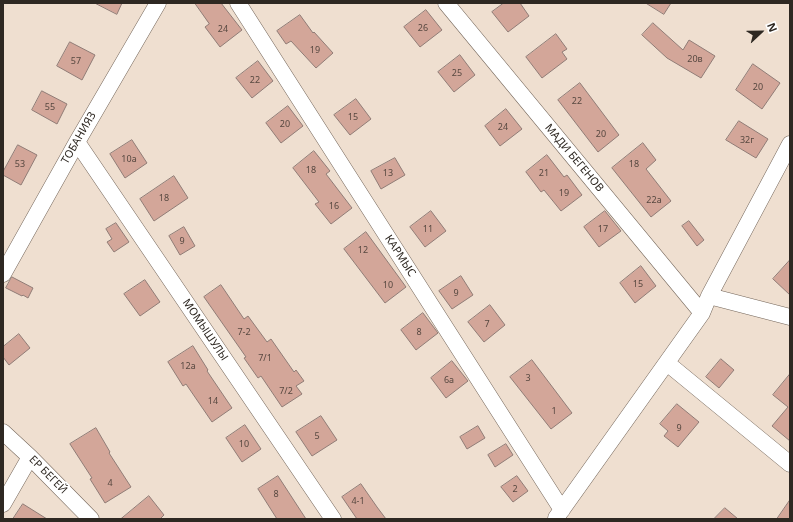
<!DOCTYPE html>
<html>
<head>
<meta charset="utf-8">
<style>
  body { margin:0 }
  #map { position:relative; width:793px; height:522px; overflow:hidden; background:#efdfd0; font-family:"Noto Sans",sans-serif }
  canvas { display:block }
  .frame { position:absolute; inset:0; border:4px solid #2e2822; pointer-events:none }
  .north { position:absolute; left:741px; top:12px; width:40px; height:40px; -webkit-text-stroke:3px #fff; paint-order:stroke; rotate:68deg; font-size:11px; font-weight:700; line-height:16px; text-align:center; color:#2e2822 }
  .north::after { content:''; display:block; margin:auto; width:14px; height:18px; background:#2e2822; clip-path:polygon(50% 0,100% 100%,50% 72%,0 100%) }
</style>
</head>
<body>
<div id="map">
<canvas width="793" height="522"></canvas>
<div class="frame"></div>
<div class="north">N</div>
</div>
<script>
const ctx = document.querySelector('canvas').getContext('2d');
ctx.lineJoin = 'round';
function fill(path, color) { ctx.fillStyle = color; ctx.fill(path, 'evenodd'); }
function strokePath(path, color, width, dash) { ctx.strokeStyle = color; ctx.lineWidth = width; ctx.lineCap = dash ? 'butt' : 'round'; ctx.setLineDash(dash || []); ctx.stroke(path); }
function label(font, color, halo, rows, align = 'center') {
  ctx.font = font + ' "Noto Sans",sans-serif'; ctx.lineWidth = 3.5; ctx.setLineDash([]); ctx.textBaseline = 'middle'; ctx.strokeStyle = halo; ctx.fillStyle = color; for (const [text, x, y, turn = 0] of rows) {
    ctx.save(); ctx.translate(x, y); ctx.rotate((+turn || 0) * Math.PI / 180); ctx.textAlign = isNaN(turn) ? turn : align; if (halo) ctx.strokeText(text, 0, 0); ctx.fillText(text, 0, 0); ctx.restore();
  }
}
const building = new Path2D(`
  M95,3H122L117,14Z
  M195,3H221L242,30L220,47L205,27L209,24Z
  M504,3H520L529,16L508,32L492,12Z
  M646,3H671L664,14Z
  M426,10L442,30L420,47L404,27Z
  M300,15L313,33L314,32L333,53L316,68L291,41L286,44L277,31Z
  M653,23L683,50L689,40L715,56L701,78L667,58L642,35Z
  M556,34L567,49L562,52L567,59L542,78L526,57Z
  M70,42L95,55L82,80L57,66Z
  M460,55L475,75L454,92L438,72Z
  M258,61L273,81L252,98L236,78Z
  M753,64L780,83L762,109L736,90Z
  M580,83L619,135L598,152L558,100Z
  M42,91L67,104L57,124L32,110Z
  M356,99L371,119L350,135L334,115Z
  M288,106L303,126L281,143L266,123Z
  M506,109L522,129L500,146L485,126Z
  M739,121L768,139L756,158L726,140Z
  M132,140L147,163L125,178L110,154Z
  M643,143L656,160L646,169L671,201L651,217L612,168Z
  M18,145L37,155L21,185L3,175V172Z
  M314,151L330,171L326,174L352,208L331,224L315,204L319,202L293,168Z
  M547,155L564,177L567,175L582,195L561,211L544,190L541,192L526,172Z
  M395,158L405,175L381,189L371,171Z
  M174,176L188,198L154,221L140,199Z
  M431,211L446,231L425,247L410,227Z
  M605,211L621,231L599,247L584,227Z
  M689,221L704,240L697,246L682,226Z
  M116,223L129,242L114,252L107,242L112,239L106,229Z
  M184,227L195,246L180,255L169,236Z
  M366,232L406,287L385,303L344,249Z
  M790,260V295L773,279Z
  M641,266L656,286L635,303L620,283Z
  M461,276L473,295L452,309L439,291Z
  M12,277L33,288L28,298L23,295L22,296L6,288Z
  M145,280L160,302L140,316L124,294Z
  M221,285L244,319L248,316L267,342L271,339L294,372L296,370L304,381L296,386L302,394L282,407L261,376L258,378L244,358L246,357L204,297Z
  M490,305L505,325L484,342L468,322Z
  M423,313L438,333L416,350L401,330Z
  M19,334L30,348L9,365L3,357V347Z
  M193,346L208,370L207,371L232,408L212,422L186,384L183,386L168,362Z
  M721,359L734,370L719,388L706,377Z
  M532,360L572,413L551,429L510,377Z
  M452,361L468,381L446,398L431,378Z
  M790,374V441L772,426L788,407L773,395Z
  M677,404L699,422L678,447L664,436L668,431L660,424Z
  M321,416L337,440L312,456L296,432Z
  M245,425L261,449L242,462L226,438Z
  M478,426L485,438L467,449L460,437Z
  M96,428L110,452L109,453L131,487L105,503L90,479L92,478L70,444Z
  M506,444L513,455L495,467L488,455Z
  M278,476L306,519H277L258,489Z
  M517,476L528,491L513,502L501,487Z
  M361,484L377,507L386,519H357L342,497Z
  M149,496L164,515L160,519H121Z
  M790,500V519H777Z
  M23,504L47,519H13Z
  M725,508L738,519H714Z`);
fill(building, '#d3a699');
strokePath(building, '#907c76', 1);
const minor = new Path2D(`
  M238,3L562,510
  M446,3L702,313
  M77,142L333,519
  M3,274L77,142L158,3
  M709,296L790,317
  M667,363L790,464
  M3,432L30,457L91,519
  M3,504L30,457
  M556,518L702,313L709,296L790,144`);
strokePath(minor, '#75675b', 17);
strokePath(minor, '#fff', 16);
label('9px', '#574840', null, [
  ["26",423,28],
  ["24",223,29],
  ["19",315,50],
  ["20в",695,59],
  ["57",76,61],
  ["25",457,73],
  ["22",255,80],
  ["20",758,87],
  ["22",577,101],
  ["55",50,107],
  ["15",353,117],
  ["20",285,124],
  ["24",503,127],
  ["20",601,134],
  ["32г",747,140],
  ["10а",129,159],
  ["53",20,164],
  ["18",634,164],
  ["18",311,170],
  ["13",388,173],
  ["21",544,173],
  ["19",564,193],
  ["18",164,198],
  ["22а",654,200],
  ["16",334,206],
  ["11",428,229],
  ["17",603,229],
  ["9",182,241],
  ["12",363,250],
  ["15",638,284],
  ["10",388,285],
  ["9",456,293],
  ["7",487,324],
  ["7-2",244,332],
  ["8",419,332],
  ["7/1",265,358],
  ["12а",188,366],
  ["3",528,378],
  ["6а",449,380],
  ["7/2",286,391],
  ["14",213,401],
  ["1",554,411],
  ["9",679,428],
  ["5",317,436],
  ["10",244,444],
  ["4",110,483],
  ["2",515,489],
  ["8",276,494],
  ["4-1",358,501]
]);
label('11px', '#2e2822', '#fff', [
  ["ТОБАНИЯЗ",79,138,-60],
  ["МАДИ БЕГЕНОВ",574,158,50],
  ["КАРМЫС",400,256,57],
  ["МОМЫШУЛЫ",205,330,56],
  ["ЕР БЕГЕЙ",48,475,45]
]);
</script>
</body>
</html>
